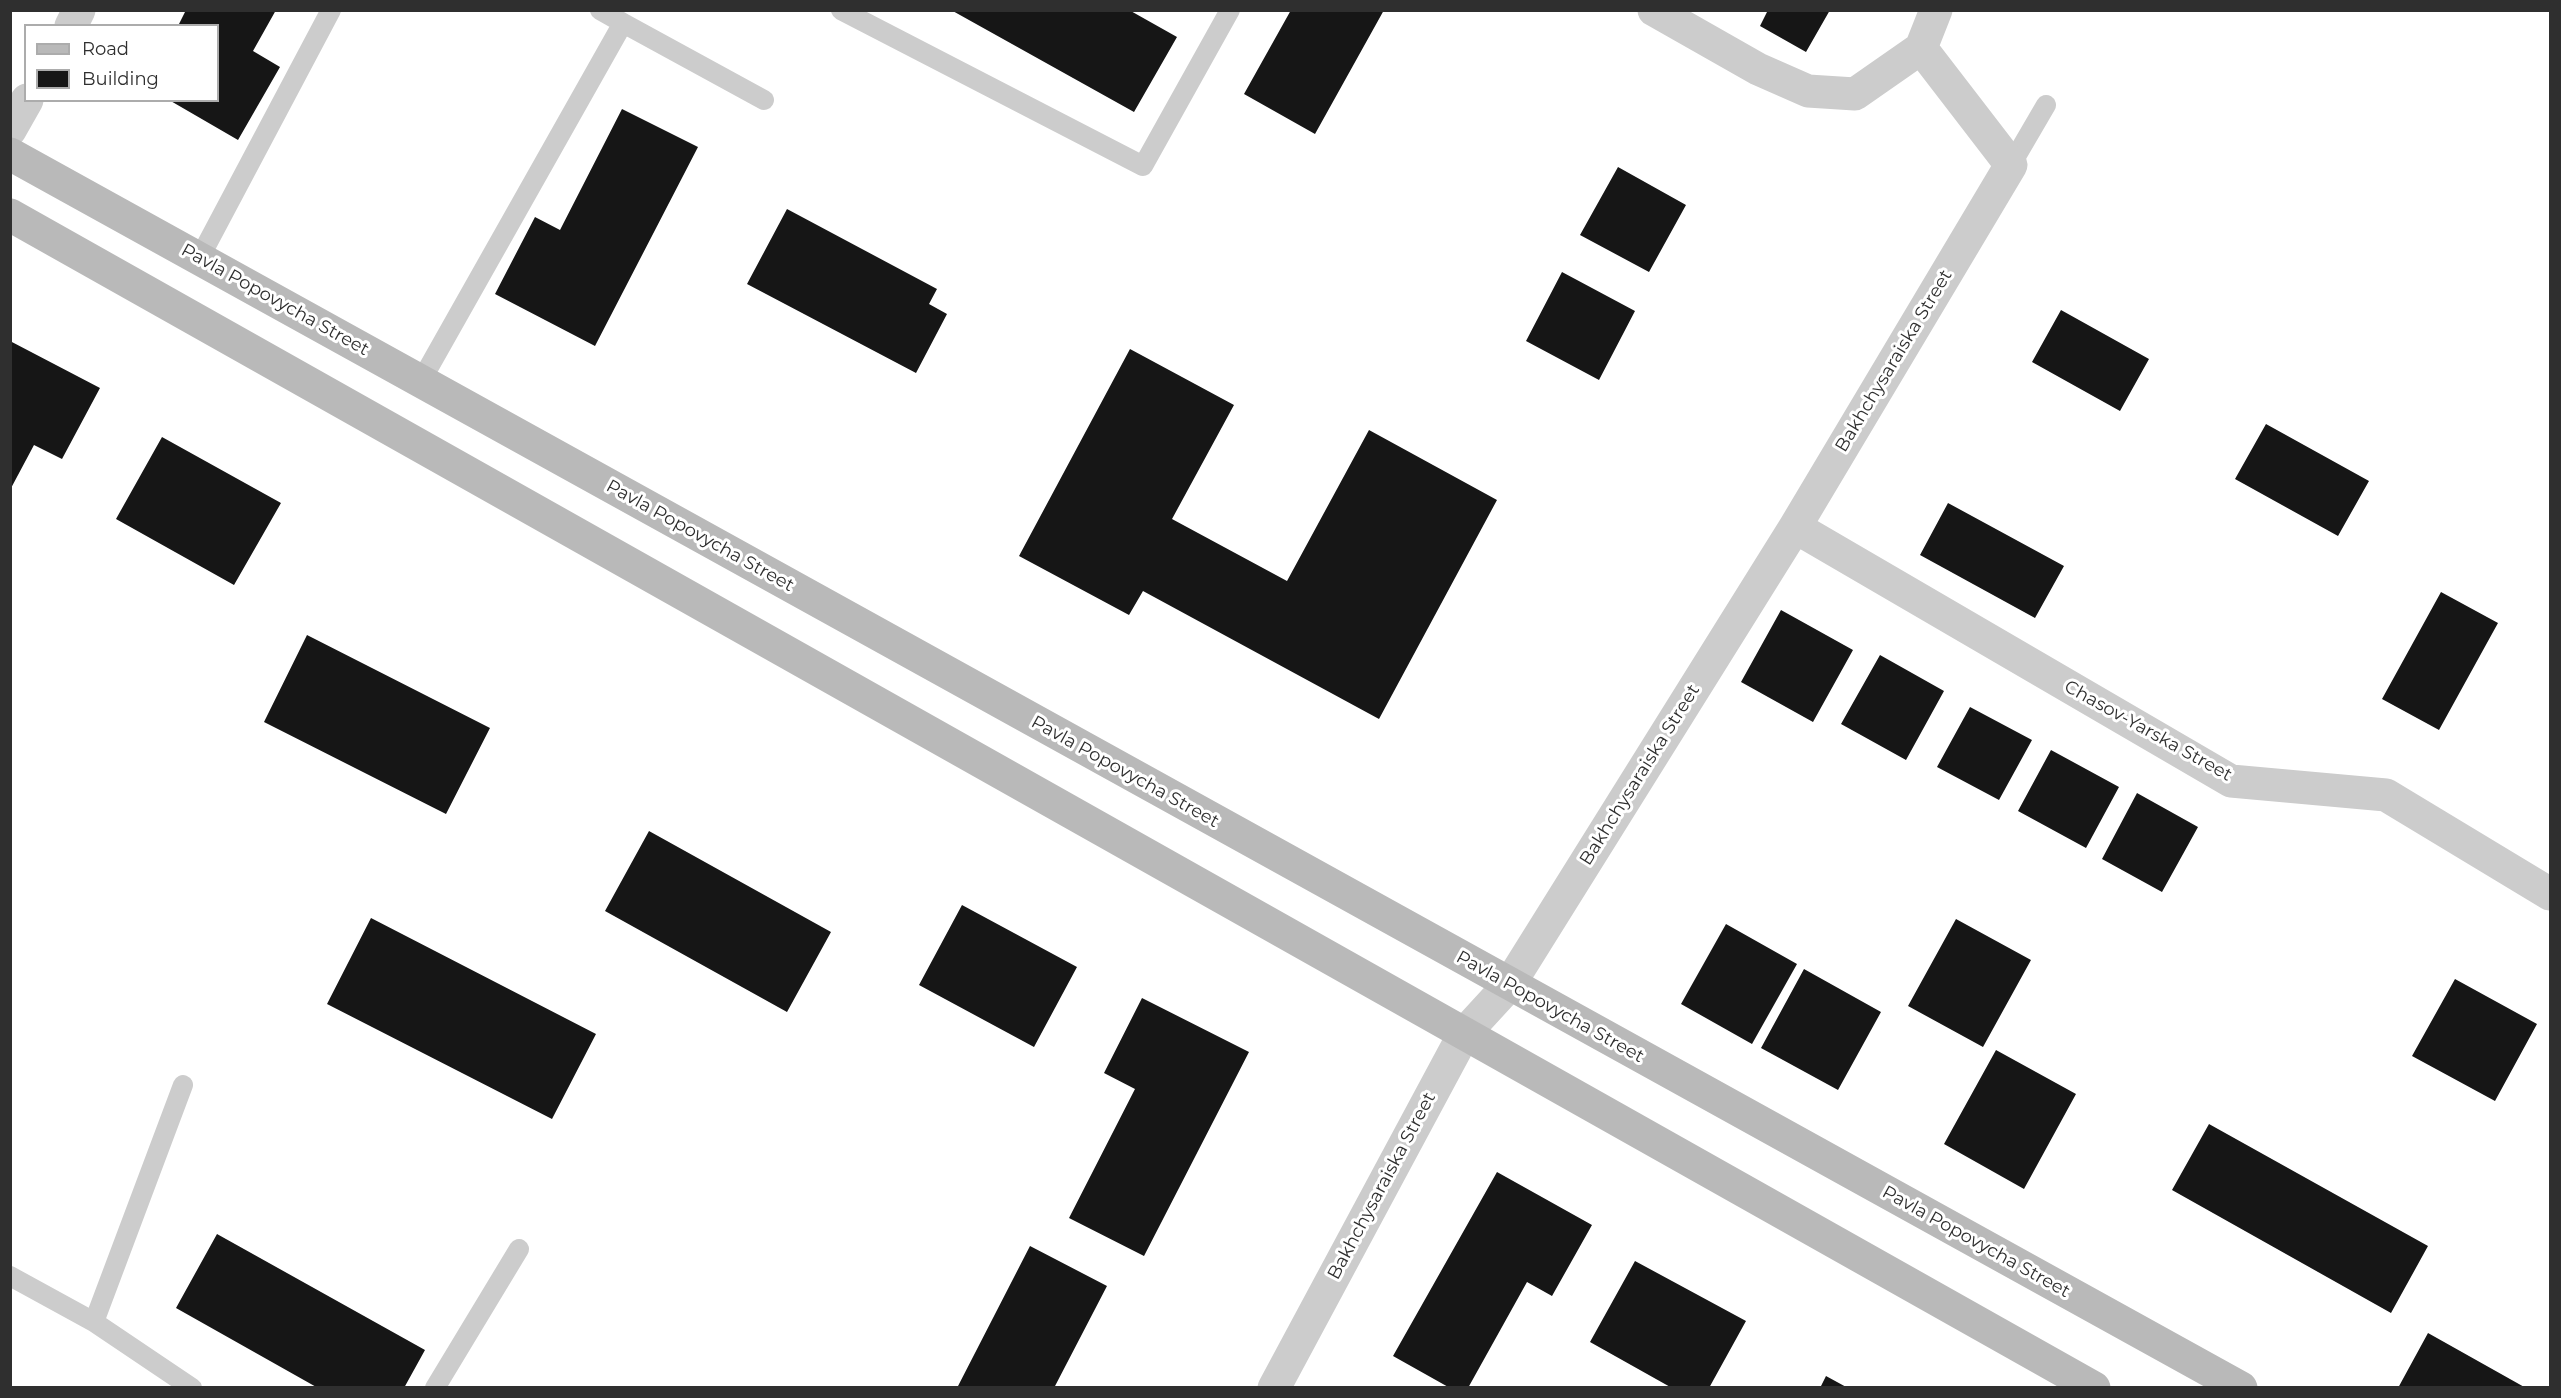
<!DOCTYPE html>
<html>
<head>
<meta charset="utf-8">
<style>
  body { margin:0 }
  #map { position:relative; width:2561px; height:1398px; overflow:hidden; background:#fff; font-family:Montserrat,sans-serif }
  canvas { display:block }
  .frame { position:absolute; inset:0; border:12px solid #2f2f2f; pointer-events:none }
  .legend { position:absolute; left:24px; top:24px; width:195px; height:78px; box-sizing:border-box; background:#fff; border:2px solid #acacac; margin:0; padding:8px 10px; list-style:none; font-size:18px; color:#2f2f2f }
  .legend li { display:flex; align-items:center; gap:12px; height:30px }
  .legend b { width:30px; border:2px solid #acacac }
</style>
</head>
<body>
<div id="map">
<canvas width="2561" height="1398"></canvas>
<div class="frame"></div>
<ul class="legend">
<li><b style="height:8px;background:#b9b9b9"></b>Road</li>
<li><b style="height:16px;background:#161616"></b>Building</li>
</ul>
</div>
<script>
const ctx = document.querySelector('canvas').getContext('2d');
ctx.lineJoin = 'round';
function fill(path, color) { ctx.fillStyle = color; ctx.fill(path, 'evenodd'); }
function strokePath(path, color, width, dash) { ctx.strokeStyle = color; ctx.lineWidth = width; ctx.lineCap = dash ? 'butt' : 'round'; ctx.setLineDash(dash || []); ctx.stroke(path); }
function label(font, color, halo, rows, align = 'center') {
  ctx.font = font + ' Montserrat,sans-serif'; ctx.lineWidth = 6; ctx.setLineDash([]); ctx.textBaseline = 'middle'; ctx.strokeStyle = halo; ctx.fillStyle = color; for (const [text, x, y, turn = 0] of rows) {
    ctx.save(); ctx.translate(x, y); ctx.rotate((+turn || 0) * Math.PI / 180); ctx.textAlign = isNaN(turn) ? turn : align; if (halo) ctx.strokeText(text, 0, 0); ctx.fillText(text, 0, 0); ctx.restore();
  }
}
fill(new Path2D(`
  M186,10H276L253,51L280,67L238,140L169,100H218V26H178Z
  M951,10H1129L1177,37L1134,112Z
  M1291,10H1384L1315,134L1244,94Z
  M1768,10H1830L1806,52L1760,26Z
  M622,109L698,147L595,346L495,294L535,217L560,230Z
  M1618,167L1686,205L1649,272L1580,235Z
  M787,209L937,289L929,304L947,314L916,373L747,284Z
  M1562,272L1635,311L1599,380L1526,341Z
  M2061,310L2149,359L2120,411L2032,362Z
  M10,341L100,388L62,459L34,445L10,490Z
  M1130,349L1234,405L1172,519L1287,581L1369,430L1497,500L1379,719L1143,591L1129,615L1019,556Z
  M2266,424L2369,481L2338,536L2235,479Z
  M162,437L281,503L234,585L116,519Z
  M1948,503L2064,566L2035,618L1920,555Z
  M2441,592L2498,623L2439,730L2382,699Z
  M1781,610L1853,650L1813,722L1741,682Z
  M307,635L490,728L446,814L264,722Z
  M1880,655L1944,691L1906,760L1841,724Z
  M1970,707L2032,740L1999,800L1937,767Z
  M2051,750L2119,787L2086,848L2018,811Z
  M2137,793L2198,827L2162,892L2102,859Z
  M649,831L831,932L787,1012L605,911Z
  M962,905L1077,967L1034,1047L919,985Z
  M371,918L596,1034L552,1119L327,1004Z
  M1956,919L2031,960L1983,1047L1908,1006Z
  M1726,924L1797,964L1752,1044L1681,1004Z
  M1804,969L1881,1012L1838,1090L1761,1048Z
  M2455,979L2537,1024L2495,1101L2412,1056Z
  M1142,998L1249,1052L1144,1256L1069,1218L1135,1089L1104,1073Z
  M1996,1050L2076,1094L2024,1189L1944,1144Z
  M2209,1124L2428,1246L2391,1313L2172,1190Z
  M1497,1172L1592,1225L1552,1296L1527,1282L1468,1388H1450L1393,1356Z
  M217,1234L425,1350L404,1388H318L176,1308Z
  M1030,1246L1107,1286L1054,1388H957Z
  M1635,1261L1746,1321L1709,1388H1672L1590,1342Z
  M2428,1333L2526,1388H2398Z
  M1826,1376L1848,1388H1820Z`), '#161616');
strokePath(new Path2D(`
  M841,10L1143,166L1230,10
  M623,23L764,100
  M2011,165L2046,105
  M199,259L331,10
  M421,381L623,23L600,10
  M10,1276L94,1322L192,1388
  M94,1322L183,1085
  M435,1388L519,1249`), '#ccc', 20);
strokePath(new Path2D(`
  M71,26L79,10
  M1921,48L1936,10
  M10,130L27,100
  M1795,527L2231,781L2386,795L2550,894
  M1274,1388L1464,1034L1509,985L1795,527L2011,165L1921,48L1855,94L1808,91L1758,69L1654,10`), '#ccc', 33);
strokePath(new Path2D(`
  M10,154L2241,1388
  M10,215L2094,1388`), '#b9b9b9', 33);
label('18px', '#2f2f2f', '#fff', [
  ["Pavla Popovycha Street",275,300,29],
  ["Bakhchysaraiska Street",1894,361,-59],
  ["Pavla Popovycha Street",700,536,29],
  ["Chasov-Yarska Street",2148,731,29],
  ["Pavla Popovycha Street",1125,772,29],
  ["Bakhchysaraiska Street",1640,775,-58],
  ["Pavla Popovycha Street",1550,1007,29],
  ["Bakhchysaraiska Street",1382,1186,-62],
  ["Pavla Popovycha Street",1976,1242,29]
]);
</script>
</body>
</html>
